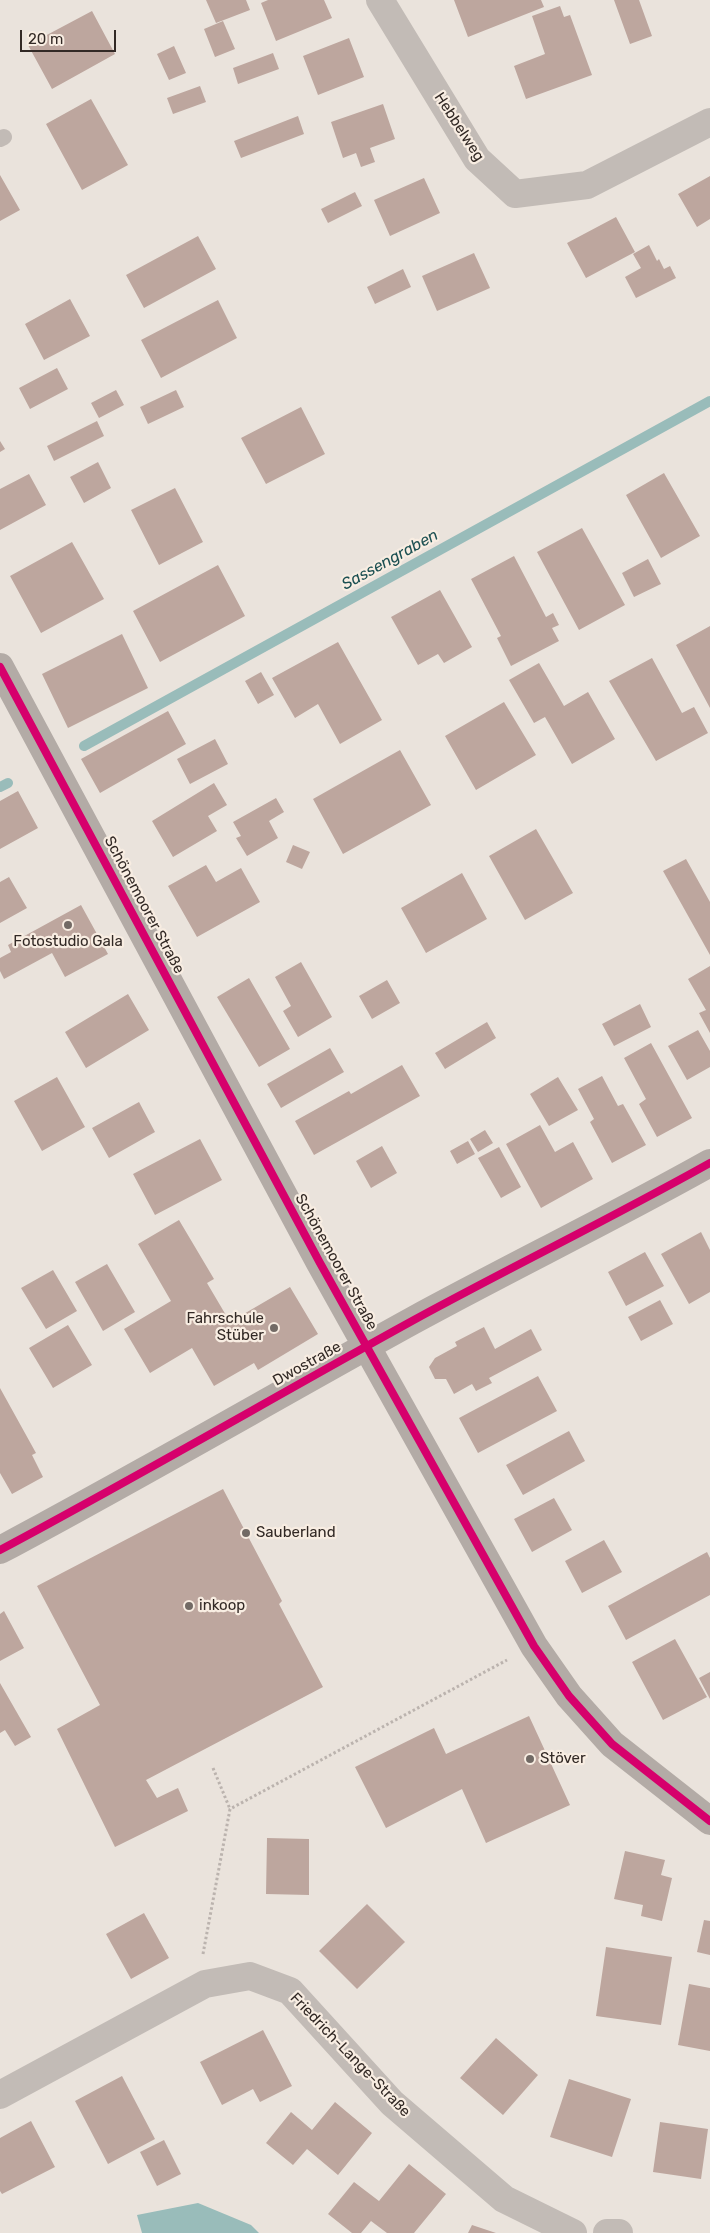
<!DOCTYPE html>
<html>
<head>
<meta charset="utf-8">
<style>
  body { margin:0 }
  #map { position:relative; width:710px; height:2233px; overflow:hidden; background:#eae3dc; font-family:Rubik,sans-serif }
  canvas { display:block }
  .scale { position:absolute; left:20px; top:30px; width:96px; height:22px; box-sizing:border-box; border:2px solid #322925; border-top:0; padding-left:6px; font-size:15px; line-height:18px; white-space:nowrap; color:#322925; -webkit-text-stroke:4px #f8ede2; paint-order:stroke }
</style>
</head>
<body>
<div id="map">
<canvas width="710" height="2233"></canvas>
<div class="scale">20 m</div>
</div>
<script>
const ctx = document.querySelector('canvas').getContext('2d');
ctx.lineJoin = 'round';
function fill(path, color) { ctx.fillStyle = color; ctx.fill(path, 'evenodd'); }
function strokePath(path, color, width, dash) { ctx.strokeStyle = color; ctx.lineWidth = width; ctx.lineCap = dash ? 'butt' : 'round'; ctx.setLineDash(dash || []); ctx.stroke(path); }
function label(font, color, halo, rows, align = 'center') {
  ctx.font = font + ' Rubik,sans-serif'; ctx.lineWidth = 4.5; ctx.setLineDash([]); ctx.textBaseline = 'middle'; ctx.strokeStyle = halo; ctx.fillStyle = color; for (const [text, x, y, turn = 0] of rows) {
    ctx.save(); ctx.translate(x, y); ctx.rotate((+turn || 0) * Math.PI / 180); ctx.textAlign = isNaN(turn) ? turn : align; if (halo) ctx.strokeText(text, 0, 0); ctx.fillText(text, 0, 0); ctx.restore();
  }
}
fill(new Path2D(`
  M198,2203L251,2225L259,2233H142L137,2215Z`), '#99bcba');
strokePath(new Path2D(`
  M84,746L710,401
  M0,787L8,783`), '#99bcba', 10);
fill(new Path2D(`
  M206,0H246L250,10L216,23Z
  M268,0H324L332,18L276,41L261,3Z
  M454,0H541L544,7L468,37Z
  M614,0H639L652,36L630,44Z
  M560,6L564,17L570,15L592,75L526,99L514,66L545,54L532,16Z
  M92,11L115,54L52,89L28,45Z
  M223,21L235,49L215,57L204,29Z
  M349,38L364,77L318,95L303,56Z
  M174,46L186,73L169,80L157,54Z
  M273,53L279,69L238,84L233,68Z
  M200,86L206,102L173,114L167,98Z
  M91,99L128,165L82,190L46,124Z
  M383,104L395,139L370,148L375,162L361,167L356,153L343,158L331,122Z
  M298,116L304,134L241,158L234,141Z
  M0,175L20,210L0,221Z
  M710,176V219L697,227L678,194Z
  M424,178L440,213L390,236L374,200Z
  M355,192L362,206L328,223L321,209Z
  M616,217L635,252L586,278L567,243Z
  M198,236L216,269L144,308L126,275Z
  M649,245L657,261L659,259L664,269L670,266L676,278L636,298L625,277L641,268L633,254Z
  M474,253L490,288L437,311L422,276Z
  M403,269L411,287L375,304L367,287Z
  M70,299L90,336L44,360L25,324Z
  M218,300L237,338L161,378L141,340Z
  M57,368L68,389L30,409L19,388Z
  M116,390L124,405L99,418L91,403Z
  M176,390L184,407L148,424L140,407Z
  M301,407L325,454L266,484L241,438Z
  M97,421L104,436L54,461L47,446Z
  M0,441L5,449L0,452Z
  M98,462L111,488L84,503L70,477Z
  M664,473L700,536L661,558L626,495Z
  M29,474L46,505L0,530V489Z
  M175,488L203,542L159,565L131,510Z
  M582,528L625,605L579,630L537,552Z
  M72,542L104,599L41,633L10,576Z
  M514,556L546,617L553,613L559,625L552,628L559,641L511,666L497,638L501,636L471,579Z
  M648,559L661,584L634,597L622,573Z
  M218,565L245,616L160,662L133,611Z
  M440,590L472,647L444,663L438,654L418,665L391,617Z
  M710,626V708L676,645Z
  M122,634L148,688L68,728L42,674Z
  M338,642L382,720L340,744L318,704L295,718L272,678Z
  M652,658L682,713L694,707L708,733L656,761L609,681Z
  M539,663L564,706L588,692L615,739L572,764L545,717L534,723L509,680Z
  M261,672L274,695L258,704L245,681Z
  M504,702L536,755L476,790L445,736Z
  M168,711L186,744L100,793L81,759Z
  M215,739L228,764L190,784L177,759Z
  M400,750L431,805L343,854L313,799Z
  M214,783L227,805L208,816L217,831L173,857L152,821Z
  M18,791L38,828L0,849V801Z
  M276,798L284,812L269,821L278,838L247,856L236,838L241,836L233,822Z
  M536,829L573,893L525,920L489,856Z
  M293,845L310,852L302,869L286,862Z
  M686,859L710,902V955L663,871Z
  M206,865L216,882L241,868L260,902L197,937L168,886Z
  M462,873L487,919L426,953L401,908Z
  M9,877L27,908L0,923V882Z
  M81,905L108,954L65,977L52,953L4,979L0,971V958L11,952L8,945Z
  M301,962L332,1017L298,1037L283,1011L291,1006L275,977Z
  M710,966V1033L699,1013L706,1010L688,979Z
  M249,978L290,1049L259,1067L217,997Z
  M387,980L400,1003L372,1019L359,996Z
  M128,994L149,1030L86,1068L65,1032Z
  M640,1004L651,1027L614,1046L602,1024Z
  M487,1022L496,1038L445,1069L435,1053Z
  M698,1030L710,1051V1067L687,1080L668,1046Z
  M651,1043L692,1118L657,1137L639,1104L646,1099L624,1058Z
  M330,1048L344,1072L281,1108L267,1084Z
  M402,1065L420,1096L314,1155L295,1121L349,1091L351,1094Z
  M602,1076L618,1106L623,1104L646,1145L612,1163L590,1122L594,1119L578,1089Z
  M57,1077L85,1127L42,1151L14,1101Z
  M558,1077L578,1110L549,1126L530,1094Z
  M139,1102L155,1132L109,1158L92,1128Z
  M540,1125L555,1152L573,1142L593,1179L541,1208L506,1144Z
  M485,1130L493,1143L478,1152L470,1139Z
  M200,1139L222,1180L155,1215L133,1174Z
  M468,1141L475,1154L457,1164L450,1151Z
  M382,1146L397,1173L371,1188L356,1161Z
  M499,1147L521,1187L501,1198L478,1158Z
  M179,1220L214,1279L207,1283L230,1322L290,1287L318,1334L258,1370L254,1363L214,1386L192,1348L150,1373L124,1329L171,1301L138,1244Z
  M701,1232L710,1250V1292L689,1304L661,1254Z
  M645,1252L664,1286L626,1306L608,1272Z
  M107,1264L135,1312L103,1331L75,1282Z
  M53,1270L77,1311L46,1329L21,1288Z
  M660,1300L673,1324L641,1341L628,1317Z
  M68,1325L92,1365L53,1388L29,1348Z
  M484,1327L495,1349L531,1329L542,1350L489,1378L492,1383L476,1391L472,1384L454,1394L446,1379H435L429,1367L435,1358L457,1346L455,1342Z
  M538,1376L557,1411L478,1453L459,1418Z
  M0,1388L36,1453L32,1455L43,1477L12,1494L0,1473Z
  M569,1431L585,1461L523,1495L506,1465Z
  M223,1489L282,1601L279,1604L323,1687L146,1780L157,1798L178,1788L188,1811L115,1847L57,1729L100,1705L37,1586Z
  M554,1498L572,1530L532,1552L514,1519Z
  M604,1540L622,1572L582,1593L565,1561Z
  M707,1552L710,1558V1595L626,1640L608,1606Z
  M4,1611L24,1648L0,1661V1614Z
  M675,1639L707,1697L663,1720L632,1662Z
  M710,1672V1699L699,1678Z
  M0,1683L31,1737L15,1746L5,1730L0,1733Z
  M529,1716L570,1805L486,1843L462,1789L386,1828L355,1767L434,1728L446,1754Z
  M267,1838L309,1839V1895L266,1894Z
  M625,1851L665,1860L661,1875L672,1878L662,1921L641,1916L643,1905L614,1899Z
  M367,1904L405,1942L357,1989L319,1951Z
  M144,1913L169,1958L131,1979L106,1934Z
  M704,1920L710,1921V1955L697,1952Z
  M606,1947L672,1957L661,2025L596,2016Z
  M689,1984L710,1988V2051L678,2045Z
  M263,2030L292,2086L260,2102L253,2089L222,2105L200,2062Z
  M496,2038L538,2075L503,2115L460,2078Z
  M122,2076L155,2139L108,2164L75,2101Z
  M569,2079L631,2099L612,2157L550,2137Z
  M335,2102L372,2133L338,2175L307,2149L293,2165L266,2143L291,2112L312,2130Z
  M31,2121L55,2167L2,2194L0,2191V2138Z
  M660,2122L708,2129L701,2179L653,2172Z
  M164,2140L181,2174L157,2186L140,2152Z
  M409,2164L446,2194L414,2233H387L371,2221L361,2233H352L328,2214L354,2182L379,2201Z
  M472,2225L496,2233H468Z`), '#bda69e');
strokePath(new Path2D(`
  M213,1768L230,1809
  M203,1954L230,1809L507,1660`), '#bbb3ae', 3, [2.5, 2.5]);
strokePath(new Path2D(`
  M0,139L4,137`), '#c2bbb6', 16);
strokePath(new Path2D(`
  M380,0L477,159L515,194L587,185L710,122
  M0,2095L205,1984L250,1976L290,1991L392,2103L504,2199L573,2233
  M607,2233H619`), '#c2bbb6', 28);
strokePath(new Path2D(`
  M0,667L320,1263L534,1646L569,1696L612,1744L710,1821
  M0,1550C139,1476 274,1397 412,1321C511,1267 612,1218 710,1163`), '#b3aba6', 28);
strokePath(new Path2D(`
  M0,667L320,1263L534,1646L569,1696L612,1744L710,1821
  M0,1550C139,1476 274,1397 412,1321C511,1267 612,1218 710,1163`), '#d6006c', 8);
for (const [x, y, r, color] of [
  [68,925,5,"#726a65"],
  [274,1328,5,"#726a65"],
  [246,1533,5,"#726a65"],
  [189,1606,5,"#726a65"],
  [530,1759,5,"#726a65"]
]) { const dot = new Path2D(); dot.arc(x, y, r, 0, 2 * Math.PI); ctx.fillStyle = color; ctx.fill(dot); strokePath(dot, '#f8ede2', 2); }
label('15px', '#322925', '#f8ede2', [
  ["Hebbelweg",459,127,57],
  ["Schönemoorer Straße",144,905,62],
  ["Schönemoorer Straße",336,1262,61],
  ["Dwostraße",307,1364,-29],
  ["Friedrich-Lange-Straße",350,2055,46]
]);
label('15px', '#322925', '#f8ede2', [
  ["Fotostudio Gala",68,942,"center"],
  ["Fahrschule",264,1319,"right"],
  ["Stüber",264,1336,"right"],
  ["Sauberland",256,1533],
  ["inkoop",199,1606],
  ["Stöver",540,1759]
], 'left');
label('italic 16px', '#1c5052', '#f8ede2', [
  ["Sassengraben",390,560,-29]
]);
</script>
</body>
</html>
